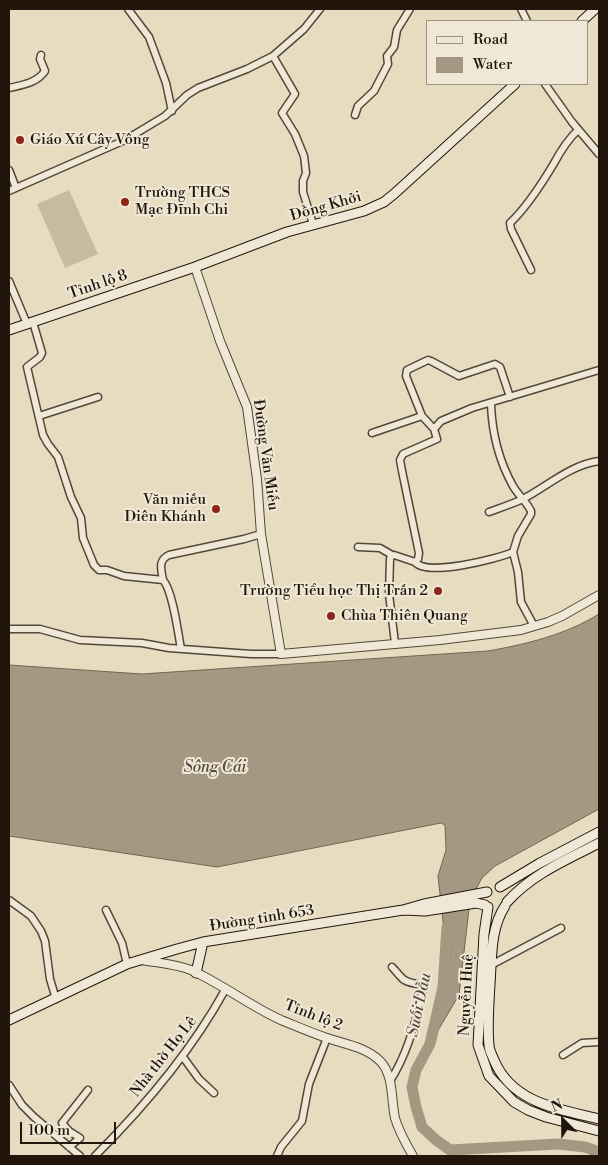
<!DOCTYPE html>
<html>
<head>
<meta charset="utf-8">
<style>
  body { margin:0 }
  #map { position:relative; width:608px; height:1165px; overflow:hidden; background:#e8dcc0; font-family:"Libre Bodoni",serif }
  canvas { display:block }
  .frame { position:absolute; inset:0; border:10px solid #22150c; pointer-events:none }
  .legend { position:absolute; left:426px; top:20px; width:162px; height:65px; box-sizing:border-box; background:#f0e8d6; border:1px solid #9e9485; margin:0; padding:6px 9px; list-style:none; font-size:15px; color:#22150c }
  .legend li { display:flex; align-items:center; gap:10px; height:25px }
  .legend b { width:25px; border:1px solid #9e9485 }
  .north { position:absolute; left:538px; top:1095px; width:50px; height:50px; -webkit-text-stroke:4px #f0e8d6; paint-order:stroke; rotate:337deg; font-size:14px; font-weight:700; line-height:20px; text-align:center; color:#22150c }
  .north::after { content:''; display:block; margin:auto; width:18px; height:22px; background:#22150c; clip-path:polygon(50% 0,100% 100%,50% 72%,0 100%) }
  .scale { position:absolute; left:20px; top:1122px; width:96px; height:22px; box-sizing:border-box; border:2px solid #22150c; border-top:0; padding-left:6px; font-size:15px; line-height:18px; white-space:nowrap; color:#22150c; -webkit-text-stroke:4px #f0e8d6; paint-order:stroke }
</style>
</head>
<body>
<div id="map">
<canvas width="608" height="1165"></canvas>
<div class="frame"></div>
<ul class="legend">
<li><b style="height:6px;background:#f0e8d6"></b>Road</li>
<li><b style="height:14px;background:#a59883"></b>Water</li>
</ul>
<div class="north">N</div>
<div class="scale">100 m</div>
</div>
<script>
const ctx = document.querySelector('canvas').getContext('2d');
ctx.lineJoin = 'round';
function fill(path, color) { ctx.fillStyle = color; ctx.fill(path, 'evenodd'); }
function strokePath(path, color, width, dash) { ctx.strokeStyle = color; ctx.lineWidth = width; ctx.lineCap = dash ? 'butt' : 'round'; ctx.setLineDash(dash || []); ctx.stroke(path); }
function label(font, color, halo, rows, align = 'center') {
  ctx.font = font + ' "Libre Bodoni",serif'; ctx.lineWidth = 4; ctx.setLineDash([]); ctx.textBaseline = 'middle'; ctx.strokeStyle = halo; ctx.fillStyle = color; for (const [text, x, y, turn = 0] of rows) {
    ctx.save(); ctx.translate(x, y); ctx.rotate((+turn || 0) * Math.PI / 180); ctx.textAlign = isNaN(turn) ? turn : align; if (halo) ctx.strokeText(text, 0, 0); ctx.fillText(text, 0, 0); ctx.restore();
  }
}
fill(new Path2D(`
  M69,190L98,254L65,268L37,204Z`), '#c6baa1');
const water = new Path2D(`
  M599,614V809L495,866L482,878L474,893L469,909L459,995L430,1044L445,991L451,949L445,939L438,876L446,850L445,825L441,823L217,867L9,836V665L142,674L488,651C527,644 565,635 599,614Z`);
fill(water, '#a59883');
strokePath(water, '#716453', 1);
strokePath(new Path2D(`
  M447,927L443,987L430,1044L416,1070L412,1087L416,1107L422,1127L436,1140L450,1150L558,1144L585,1147L599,1152`), '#a59883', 11);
const minor = new Path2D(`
  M128,9L149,37L166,83L172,111
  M521,9L527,21
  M273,56L295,94L282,113L295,134L304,156L306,173L303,181V192L313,224
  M545,84L572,122L599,154
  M9,88C22,85 37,83 45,71L40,59L41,55
  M355,115L358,106L374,91L388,64L387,56L394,47L397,30L410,9
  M9,170L16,188
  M9,191L125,140L165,116L187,95L198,88L247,69L273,56L304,29L320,9
  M531,270L511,229L510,223C527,207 541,185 553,165C560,152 567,140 578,130
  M9,281L27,324
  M33,322L42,353L40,357L27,367L43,435L48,444L58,457L71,497L81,518L83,538L94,565L99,570H107L124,576L163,580C173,591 178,633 181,649
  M491,404C492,432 499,461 513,486C518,495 526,501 531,511V514L518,536L513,552L518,572L521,602L534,626
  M39,416L98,397
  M434,429L441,421L472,408L599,370
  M372,433L422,416
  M489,512C500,508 512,504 523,499C548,486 570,465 599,461
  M358,547L380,548L392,555
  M415,562C426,577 497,559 513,552
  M163,580C161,569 158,560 169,555L244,539L261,534
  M9,629H40L80,640L142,643L169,648L251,654H281
  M395,643L389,594L390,559L391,556L394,555L415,562L418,559L419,553L402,471L400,460L403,454L437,439L434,429L422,416L406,376L407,370L428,360L431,361L459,376L495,364L500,367L510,397
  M9,900L31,916L41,931L45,941L50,979L56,999
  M106,910L122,943L127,964
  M491,965L561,928
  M563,1055L582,1043L599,1042
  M183,1057L199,1079L214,1093
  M390,1081C407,1055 417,1019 423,988L421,985C415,983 405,983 401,977C397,973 396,971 392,967
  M9,1085L22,1105L34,1117L80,1156
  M69,1147L80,1138L69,1131L62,1123L88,1090
  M95,1156C145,1106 191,1052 225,990
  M277,1156L281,1147L302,1121L309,1084L327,1038`);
const tertiary = new Path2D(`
  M195,267L220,341L247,407L257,479L261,534L281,654L440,640L521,630L548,622L562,616L599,595
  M142,960C159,963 175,964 191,970C222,984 250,1006 281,1020C296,1026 312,1033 327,1038C344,1044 366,1047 380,1061C394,1075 391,1100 395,1118C399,1132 406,1144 413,1156`);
const secondary = new Path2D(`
  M582,21L595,9
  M9,330L195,267L287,232L364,211L384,202L394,194L515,84
  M500,887L540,863L599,832
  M507,902C532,874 566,860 599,843
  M485,905L476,903L425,911L403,910L424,904L487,892
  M505,906C490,929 492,958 490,984C489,1004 487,1026 489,1045C489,1050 492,1055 494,1060C512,1103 558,1109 599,1119
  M488,907L484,934L478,1045L489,1076L514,1102L528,1110L546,1117L599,1131
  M196,973L203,942
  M9,1020L127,964L177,949L203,942L403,910`);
strokePath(minor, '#544739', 9);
strokePath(tertiary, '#544739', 10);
strokePath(secondary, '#22150c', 11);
strokePath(minor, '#f0e8d6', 6);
strokePath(tertiary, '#f0e8d6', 8);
strokePath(secondary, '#f0e8d6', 9);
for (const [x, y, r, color] of [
  [20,140,5,"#8f2418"],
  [125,202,5,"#8f2418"],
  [216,509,5,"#8f2418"],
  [438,591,5,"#8f2418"],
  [331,616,5,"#8f2418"]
]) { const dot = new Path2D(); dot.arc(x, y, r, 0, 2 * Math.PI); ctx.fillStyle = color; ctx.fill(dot); strokePath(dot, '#f0e8d6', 2); }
label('15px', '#22150c', '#f0e8d6', [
  ["Giáo Xứ Cây Vông",30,140],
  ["Trường THCS",135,193],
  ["Mạc Đĩnh Chi",135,210],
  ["Văn miếu",206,500,"right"],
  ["Diên Khánh",206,517,"right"],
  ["Trường Tiểu học Thị Trấn 2",428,591,"right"],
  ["Chùa Thiên Quang",341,616]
], 'left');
label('15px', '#22150c', '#f0e8d6', [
  ["Đồng Khởi",326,207,-16],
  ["Tỉnh lộ 8",98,285,-19],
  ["Đường Văn Miếu",265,455,82],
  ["Đường tỉnh 653",262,919,-9],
  ["Nguyễn Huệ",467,995,-87],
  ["Tỉnh lộ 2",313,1016,21],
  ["Nhà thờ Họ Lê",164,1057,-52]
]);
label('italic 16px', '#56493c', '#f0e8d6', [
  ["Sông Cái",215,768],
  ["Suối Dầu",420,1005,-78]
]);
</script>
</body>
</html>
